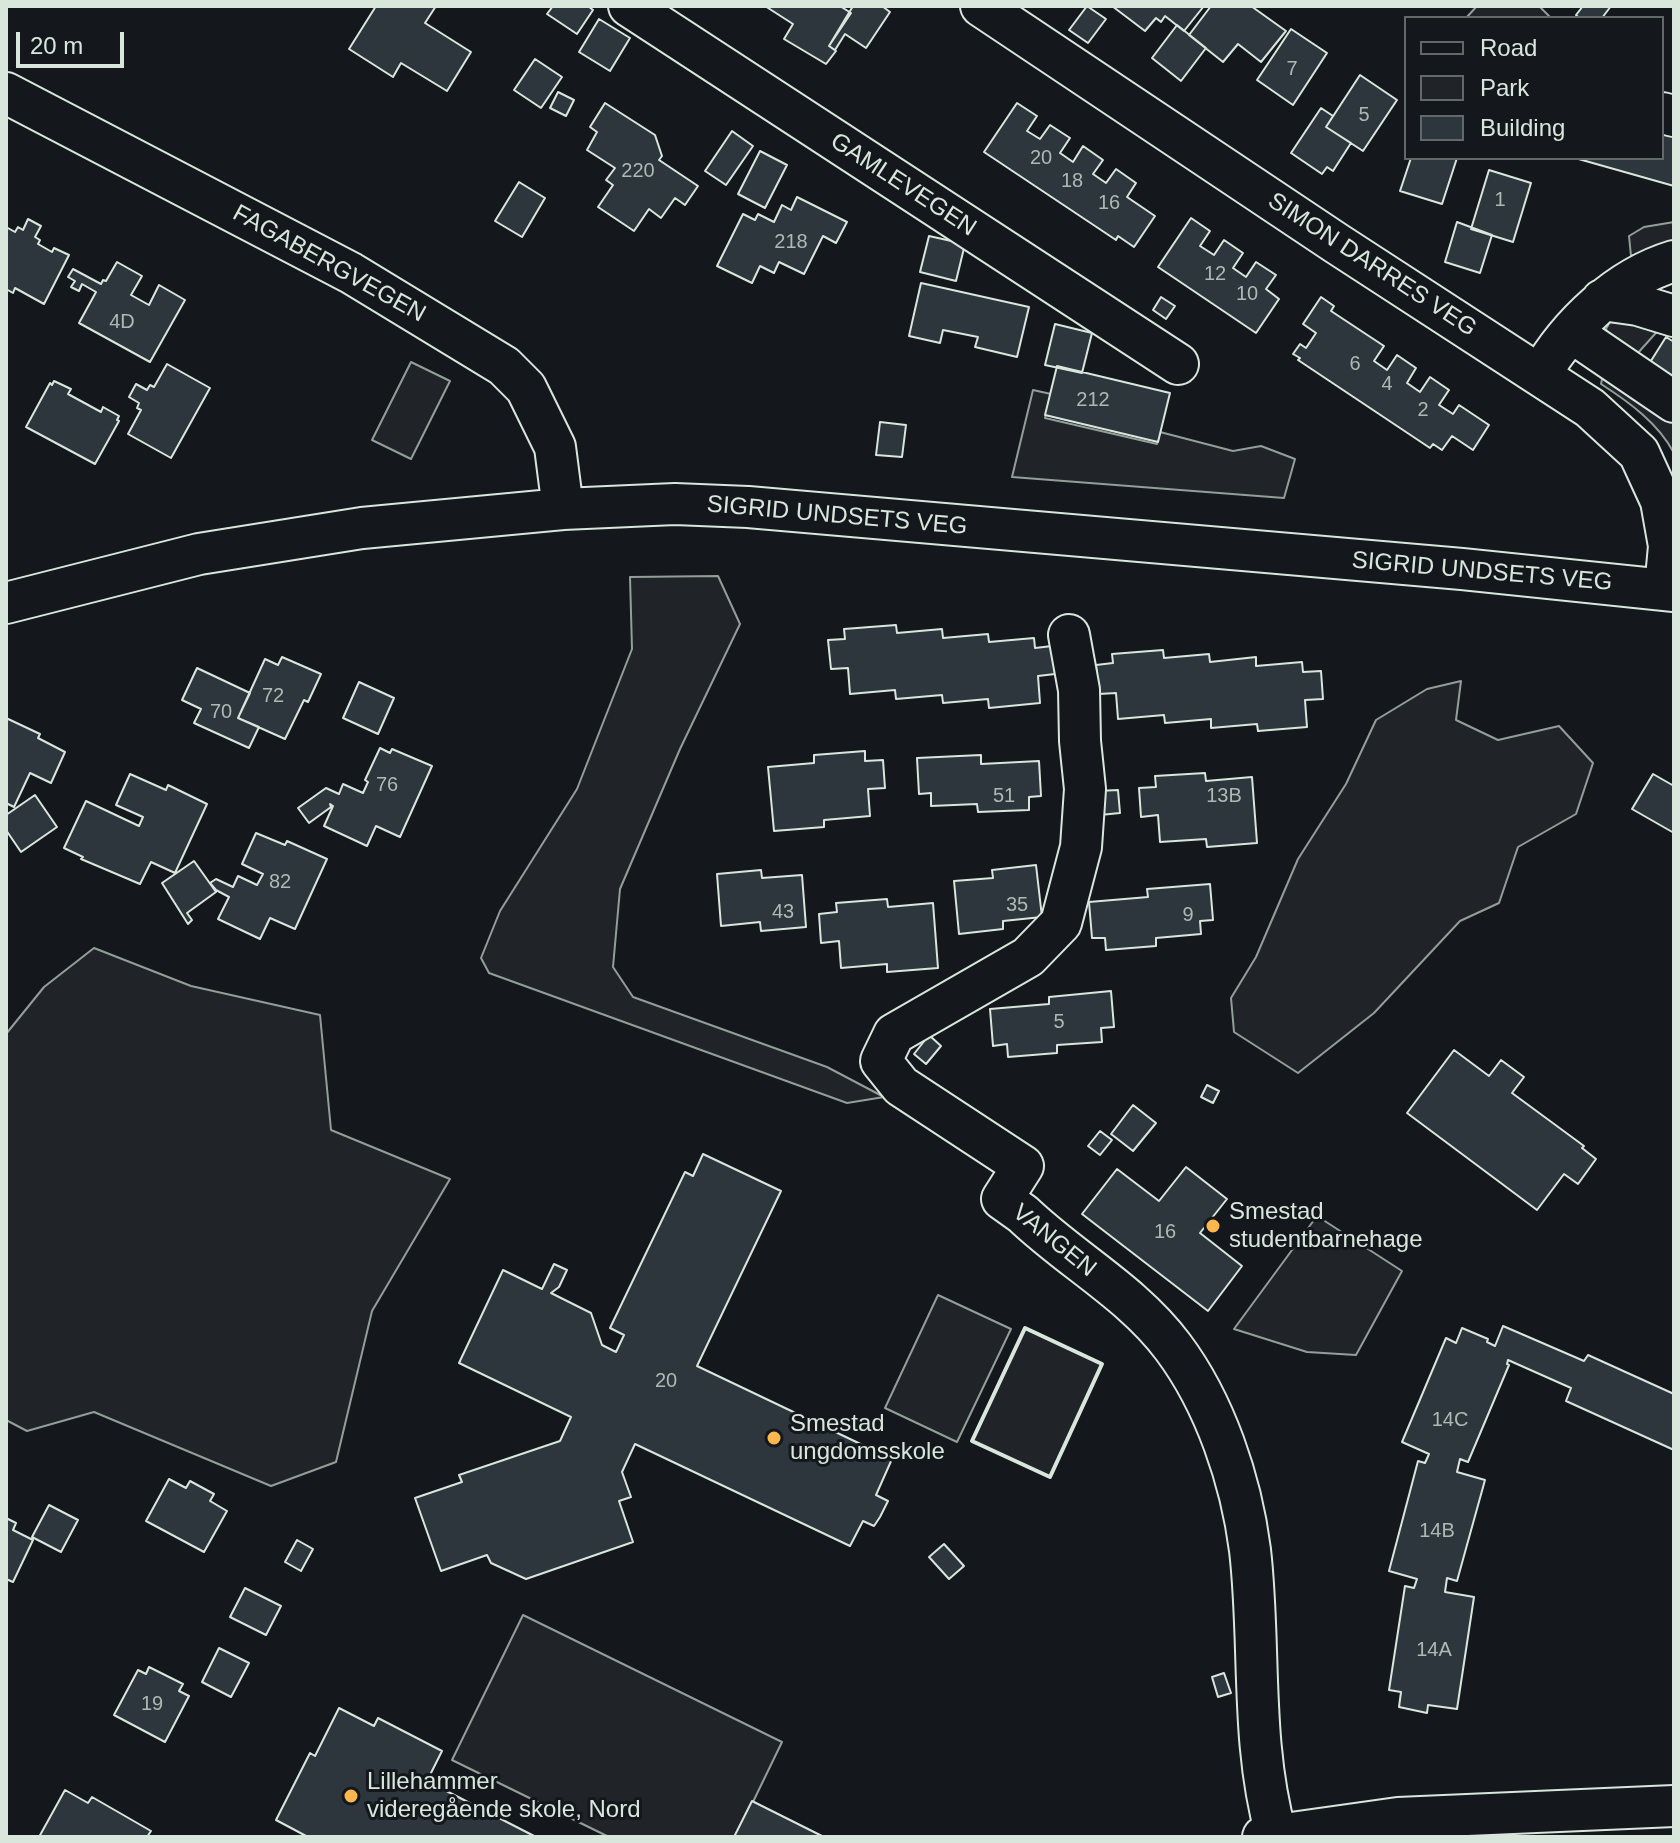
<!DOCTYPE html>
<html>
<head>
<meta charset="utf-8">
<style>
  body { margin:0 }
  #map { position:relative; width:1680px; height:1843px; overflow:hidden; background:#14181c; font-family:Helvetica,sans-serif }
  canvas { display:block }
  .frame { position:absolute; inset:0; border:8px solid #d8e6dc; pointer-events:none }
  .legend { position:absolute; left:1404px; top:16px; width:260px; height:144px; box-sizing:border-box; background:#14181c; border:2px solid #626a69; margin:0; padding:10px 14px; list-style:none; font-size:24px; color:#d8e6dc }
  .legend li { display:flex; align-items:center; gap:16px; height:40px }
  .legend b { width:40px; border:2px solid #626a69 }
  .scale { position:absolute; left:16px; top:32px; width:108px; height:36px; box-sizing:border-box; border:4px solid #d8e6dc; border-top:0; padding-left:10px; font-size:24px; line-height:28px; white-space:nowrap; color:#d8e6dc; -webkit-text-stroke:6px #14181c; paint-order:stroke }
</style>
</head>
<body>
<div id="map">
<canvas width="1680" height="1843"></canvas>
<div class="frame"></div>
<ul class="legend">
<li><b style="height:10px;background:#14181c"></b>Road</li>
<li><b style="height:22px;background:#202428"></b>Park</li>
<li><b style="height:22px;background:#2c363c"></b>Building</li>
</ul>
<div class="scale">20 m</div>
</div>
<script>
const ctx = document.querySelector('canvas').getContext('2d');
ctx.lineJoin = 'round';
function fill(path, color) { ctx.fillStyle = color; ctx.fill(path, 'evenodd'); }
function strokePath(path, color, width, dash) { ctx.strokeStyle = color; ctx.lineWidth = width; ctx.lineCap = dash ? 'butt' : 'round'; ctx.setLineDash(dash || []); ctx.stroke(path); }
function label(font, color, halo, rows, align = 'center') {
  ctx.font = font + ' Helvetica,sans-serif'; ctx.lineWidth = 6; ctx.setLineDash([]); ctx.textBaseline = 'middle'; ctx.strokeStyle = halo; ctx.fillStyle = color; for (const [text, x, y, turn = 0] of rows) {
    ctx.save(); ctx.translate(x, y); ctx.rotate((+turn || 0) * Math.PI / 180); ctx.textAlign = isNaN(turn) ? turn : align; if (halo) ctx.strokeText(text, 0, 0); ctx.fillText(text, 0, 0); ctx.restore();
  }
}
const green = new Path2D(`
  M1477,6H1539L1551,18H1466Z
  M1674,222V242L1631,256L1629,236L1644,227Z
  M1611,320L1663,325L1637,354L1610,340L1606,329Z
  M411,362L450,381L411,459L372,440Z
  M1603,375L1674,420V453C1658,423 1629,402 1601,384Z
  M1033,390L1051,394L1045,418L1157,444L1160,432L1233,451L1261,446L1295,459L1284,498L1012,477Z
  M718,576L740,624L680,749L620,889L613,967L633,997L827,1067L884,1097L847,1103L489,973L481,958L500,911L577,789L632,649L630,577Z
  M1461,681L1456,720L1498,740L1559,726L1593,763L1576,814L1518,847L1499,903L1460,921L1374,1013L1298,1073L1234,1032L1231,998L1256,957L1298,859L1346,784L1376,720L1427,689Z
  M94,948L191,986L320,1015L331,1130L450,1179L372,1311L336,1462L271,1486L94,1412L27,1431L6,1420V1034L44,987Z
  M1317,1216L1402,1271L1356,1355L1307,1352L1234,1329Z
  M938,1295L1011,1329L957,1442L885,1408Z
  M1025,1328L1102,1364L1050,1477L972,1441Z
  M523,1615L782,1742L736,1837H609L452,1760Z`);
fill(green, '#202428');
strokePath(green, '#939e99', 2);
const building = new Path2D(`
  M376,6H436L425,23L471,52L447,91L401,63L393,77L349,49Z
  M553,6H588L593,10L577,34L547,14Z
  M765,6H840L851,13L829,46L836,51L826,64L784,39L793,24Z
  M853,6H882L890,12L866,48L845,34L835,50L829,46Z
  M1087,6L1106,19L1088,43L1069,30Z
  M1112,6H1204L1184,31L1165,16L1161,22L1156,18L1145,31Z
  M1211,6H1251L1286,31L1261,62L1238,44L1223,62L1189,35Z
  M1583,6H1611L1602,18H1579L1576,15Z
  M599,19L630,38L610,71L579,52Z
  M1177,25L1206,48L1181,81L1152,58Z
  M1291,29L1327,53L1293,105L1257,80Z
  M535,59L562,77L541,108L514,90Z
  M1360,75L1397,100L1363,151L1326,127Z
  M558,92L574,100L566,116L550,108Z
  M605,103L655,135L662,156L659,160L698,186L685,205L675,198L661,218L649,209L634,231L598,207L613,185L606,180L615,168L587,150L597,132L590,127Z
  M1017,103L1037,116L1027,131L1040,139L1050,125L1070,138L1060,153L1073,162L1083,146L1103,160L1093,174L1106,183L1116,169L1136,183L1127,197L1155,216L1134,247L1118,236L1116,240L984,152Z
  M1321,108L1333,116L1326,127L1351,143L1333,171L1327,167L1322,174L1291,153Z
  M1662,121L1674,125V186L1575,158H1662Z
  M732,131L753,146L726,185L705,171Z
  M760,151L787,165L765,208L738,194Z
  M1411,158H1457L1442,204L1400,191Z
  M1489,170L1531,183L1513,242L1471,229Z
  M519,182L545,198L522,237L495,221Z
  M797,197L847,222L836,243L823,236L804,274L779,262L774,273L760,266L752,283L717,266L743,214L755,220L758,214L774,222L782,205L791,210Z
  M1191,218L1210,231L1200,246L1214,255L1224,240L1243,253L1233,268L1246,277L1256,262L1276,275L1266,289L1279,299L1256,333L1158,267Z
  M28,219L41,226L35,237L40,240L38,244L52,252L54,248L69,255L44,304L15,288L13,293L6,289V227L15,232L18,227L23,230Z
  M1457,222L1492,235L1480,273L1445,262Z
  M929,236L965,244L956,281L920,272Z
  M117,262L142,276L131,295L149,305L159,285L185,300L150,362L79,323L96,292L82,284L79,291L71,287L75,281L68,277L73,269L101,284L103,280L106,281Z
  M921,283L1029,307L1017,357L975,347L978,337L943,330L940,343L909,336Z
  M1161,297L1175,306L1166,319L1153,310Z
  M1321,297L1334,306L1331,311L1384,346L1374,361L1387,370L1397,355L1416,368L1407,383L1420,392L1430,377L1449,390L1439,405L1453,414L1459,405L1489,425L1473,450L1452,436L1442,450L1433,444L1430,448L1298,360L1300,358L1293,354L1300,344L1306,348L1316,333L1303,324Z
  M1055,324L1092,333L1082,373L1045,365Z
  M1666,337L1674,342V379L1649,364Z
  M167,364L210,388L171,458L128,434L141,410L137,408L139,403L129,397L136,384L147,390L150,385L154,387Z
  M1057,366L1170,393L1158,442L1045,415Z
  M54,381L71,389L68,394L101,412L103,407L119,416L117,420L119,421L95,464L26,427L50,383L52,385Z
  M880,422L906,425L902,457L876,455Z
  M896,625L897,633L942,629L943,638L988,634L989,642L1034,638L1035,648L1052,646L1055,674L1038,676L1040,703L989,708L988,699L943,703L942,695L896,699L895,690L850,694L848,668L831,669L828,640L845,639L844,629Z
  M1163,650L1164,658L1209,654L1210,662L1256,657V666L1302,662L1303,672L1321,671L1323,699L1305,700L1307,727L1258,731L1257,724L1211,728V719L1165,723L1164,715L1118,719L1116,693L1099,694L1096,665L1113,663L1112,654Z
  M282,657L321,674L308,702L304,700L285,739L238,718L265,659L278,665Z
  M197,668L250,693L238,718L259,727L249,748L194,723L201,709L182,700Z
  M359,682L394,698L378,734L343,718Z
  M6,718L40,734L38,738L65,752L51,783L30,773L14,807L6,803Z
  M380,748L390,753L392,749L432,766L400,837L376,826L367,846L324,826L333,806L330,804L331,807L309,823L298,808L326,788L339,794L343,784L363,793L368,782L365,780Z
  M865,751V761L883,760L885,788L868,789L870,816L824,820V827L774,831L768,767L814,763V755Z
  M981,755V764L1039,761L1041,796L1029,797V810L978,812L977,804L931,806V793L919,794L917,758Z
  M1205,773L1206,781L1252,777L1257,843L1207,847L1206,839L1160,842L1158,815L1141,817L1139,788L1156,787L1155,776Z
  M130,774L166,790L168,785L207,804L175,873L151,862L140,884L81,859L83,857L64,848L86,801L139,826L143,817L116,805Z
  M1653,774L1674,786V833L1632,809Z
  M1118,790L1120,813L1100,815L1098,791Z
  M35,795L57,827L21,852L6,830V815Z
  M256,833L285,845L287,841L327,859L295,929L270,918L260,939L218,919L229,897L216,890L210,883L216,879L233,887L238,876L257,885L263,874L242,864Z
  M194,861L216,892L187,913L192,920L188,924L162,883Z
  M1036,865L1042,917L1003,921V929L959,934L954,881L993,878L992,870Z
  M761,870L762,878L802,875L806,927L761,931L760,922L721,926L717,874Z
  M1210,884L1213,920L1200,921L1201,934L1156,938V946L1106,950L1105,938H1092L1089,902L1148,897L1147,889Z
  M887,899L888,907L933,903L938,968L887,972V964L841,968L839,941L821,943L819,914L837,912L836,903Z
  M1111,991L1114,1027L1101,1028L1102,1042L1057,1045V1053L1008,1057L1007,1044L993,1046L990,1009L1049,1004V997Z
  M929,1035L941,1046L926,1064L914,1054Z
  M1454,1050L1489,1076L1501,1060L1524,1077L1512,1093L1584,1146L1582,1148L1596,1159L1578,1184L1564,1174L1537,1210L1407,1113Z
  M1207,1085L1219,1091L1213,1103L1201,1097Z
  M1133,1105L1156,1123L1133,1151L1111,1134Z
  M1100,1131L1112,1140L1100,1155L1088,1146Z
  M703,1154L781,1191L697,1366L892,1459L876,1495L888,1501L880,1517L874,1526L863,1521L850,1546L635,1444L622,1472L631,1497L619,1501L633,1542L526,1579L491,1563L487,1555L441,1571L415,1498L462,1482L459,1475L560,1441L571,1417L459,1363L503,1270L542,1289L554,1264L567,1270L559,1287L551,1293L591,1313L602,1345L616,1352L624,1335L610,1328L685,1172L693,1176Z
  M1186,1167L1227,1199L1200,1233L1242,1266L1208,1311L1082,1214L1117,1169L1159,1201Z
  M1503,1326L1584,1361L1588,1355L1674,1394V1450L1566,1401L1571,1388L1508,1360L1507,1364L1509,1365L1468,1462L1460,1459L1457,1472L1485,1480L1457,1581L1447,1578L1445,1592L1474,1597L1457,1709L1428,1705L1427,1713L1399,1707L1401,1692L1389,1690L1405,1586L1414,1588L1417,1579L1389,1571L1418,1461L1425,1463L1429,1454L1402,1442L1446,1338L1456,1343L1462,1328L1488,1339L1487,1342L1495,1346Z
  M169,1479L186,1488L190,1481L214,1494L210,1501L227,1511L204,1552L146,1521Z
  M49,1505L78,1520L61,1552L32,1537Z
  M6,1518L16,1523L13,1530L33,1540L13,1582L6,1579Z
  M297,1540L313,1549L301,1571L285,1562Z
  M944,1544L964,1566L949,1579L929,1557Z
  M245,1588L281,1606L266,1635L230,1617Z
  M219,1648L249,1663L231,1697L202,1682Z
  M149,1667L183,1684L179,1691L189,1696L165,1742L114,1715L138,1670L146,1674Z
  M1224,1673L1231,1693L1218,1697L1212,1677Z
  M339,1708L374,1726L378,1718L442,1751L427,1781L536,1837H308L276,1820L310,1753L315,1756Z
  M65,1790L88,1803L92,1797L151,1831L147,1837H39Z
  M752,1801L824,1837H734Z`);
fill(building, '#2c363c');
strokePath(building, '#d8e6dc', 2);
const minor = new Path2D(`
  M629,6L1178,364
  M981,6L1336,243L1590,408L1639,453L1661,501L1669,546L1665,589
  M6,93L351,273L504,366L526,388L555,447L563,509
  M1662,113L1674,116
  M1602,300L1638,305L1674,316
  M1571,332L1674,402
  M1540,375C1569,325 1618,278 1674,261
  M6,603L199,554L362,528L563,509L675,504L748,507L1462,569L1674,591
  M1069,635L1079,690L1080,741L1085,789L1081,847L1061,923L1028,957L894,1034L881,1061L901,1086L1023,1166L1002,1199L1023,1214C1071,1260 1133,1293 1173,1347C1215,1403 1241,1480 1250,1550C1261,1644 1250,1741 1276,1834
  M1263,1837L1398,1818L1674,1806`);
strokePath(minor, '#d8e6dc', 44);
strokePath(minor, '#14181c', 40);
strokePath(new Path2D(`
  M1025,1328L1102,1364L1050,1477L972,1441Z`), '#d8e6dc', 4);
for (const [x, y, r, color] of [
  [1213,1226,8,"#ffb74d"],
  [774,1438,8,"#ffb74d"],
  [351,1796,8,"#ffb74d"]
]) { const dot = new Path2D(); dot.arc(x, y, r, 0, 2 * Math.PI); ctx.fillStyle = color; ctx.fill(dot); strokePath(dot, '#14181c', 3); }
label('20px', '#adbab4', null, [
  ["7",1292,69],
  ["5",1364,115],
  ["20",1041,158],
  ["220",638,171],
  ["18",1072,181],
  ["1",1500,200],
  ["16",1109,203],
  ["218",791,242],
  ["12",1215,274],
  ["10",1247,294],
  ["4D",122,322],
  ["6",1355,364],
  ["4",1387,384],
  ["212",1093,400],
  ["2",1423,410],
  ["72",273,696],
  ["70",221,712],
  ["76",387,785],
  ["51",1004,796],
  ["13B",1224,796],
  ["82",280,882],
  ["35",1017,905],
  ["43",783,912],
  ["9",1188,915],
  ["5",1059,1022],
  ["16",1165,1232],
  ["20",666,1381],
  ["14C",1450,1420],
  ["14B",1437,1531],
  ["14A",1434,1650],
  ["19",152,1704]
]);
label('24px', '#d8e6dc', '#14181c', [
  ["GAMLEVEGEN",903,185,33],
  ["FAGABERGVEGEN",329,264,29],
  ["SIMON DARRES VEG",1372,265,33],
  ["SIGRID UNDSETS VEG",837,516,5],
  ["SIGRID UNDSETS VEG",1482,572,5],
  ["VANGEN",1054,1241,39]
]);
label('24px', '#d8e6dc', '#14181c', [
  ["Smestad",1229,1212],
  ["studentbarnehage",1229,1240],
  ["Smestad",790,1424],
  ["ungdomsskole",790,1452],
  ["Lillehammer",367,1782],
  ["videregående skole, Nord",367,1810]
], 'left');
</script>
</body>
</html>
